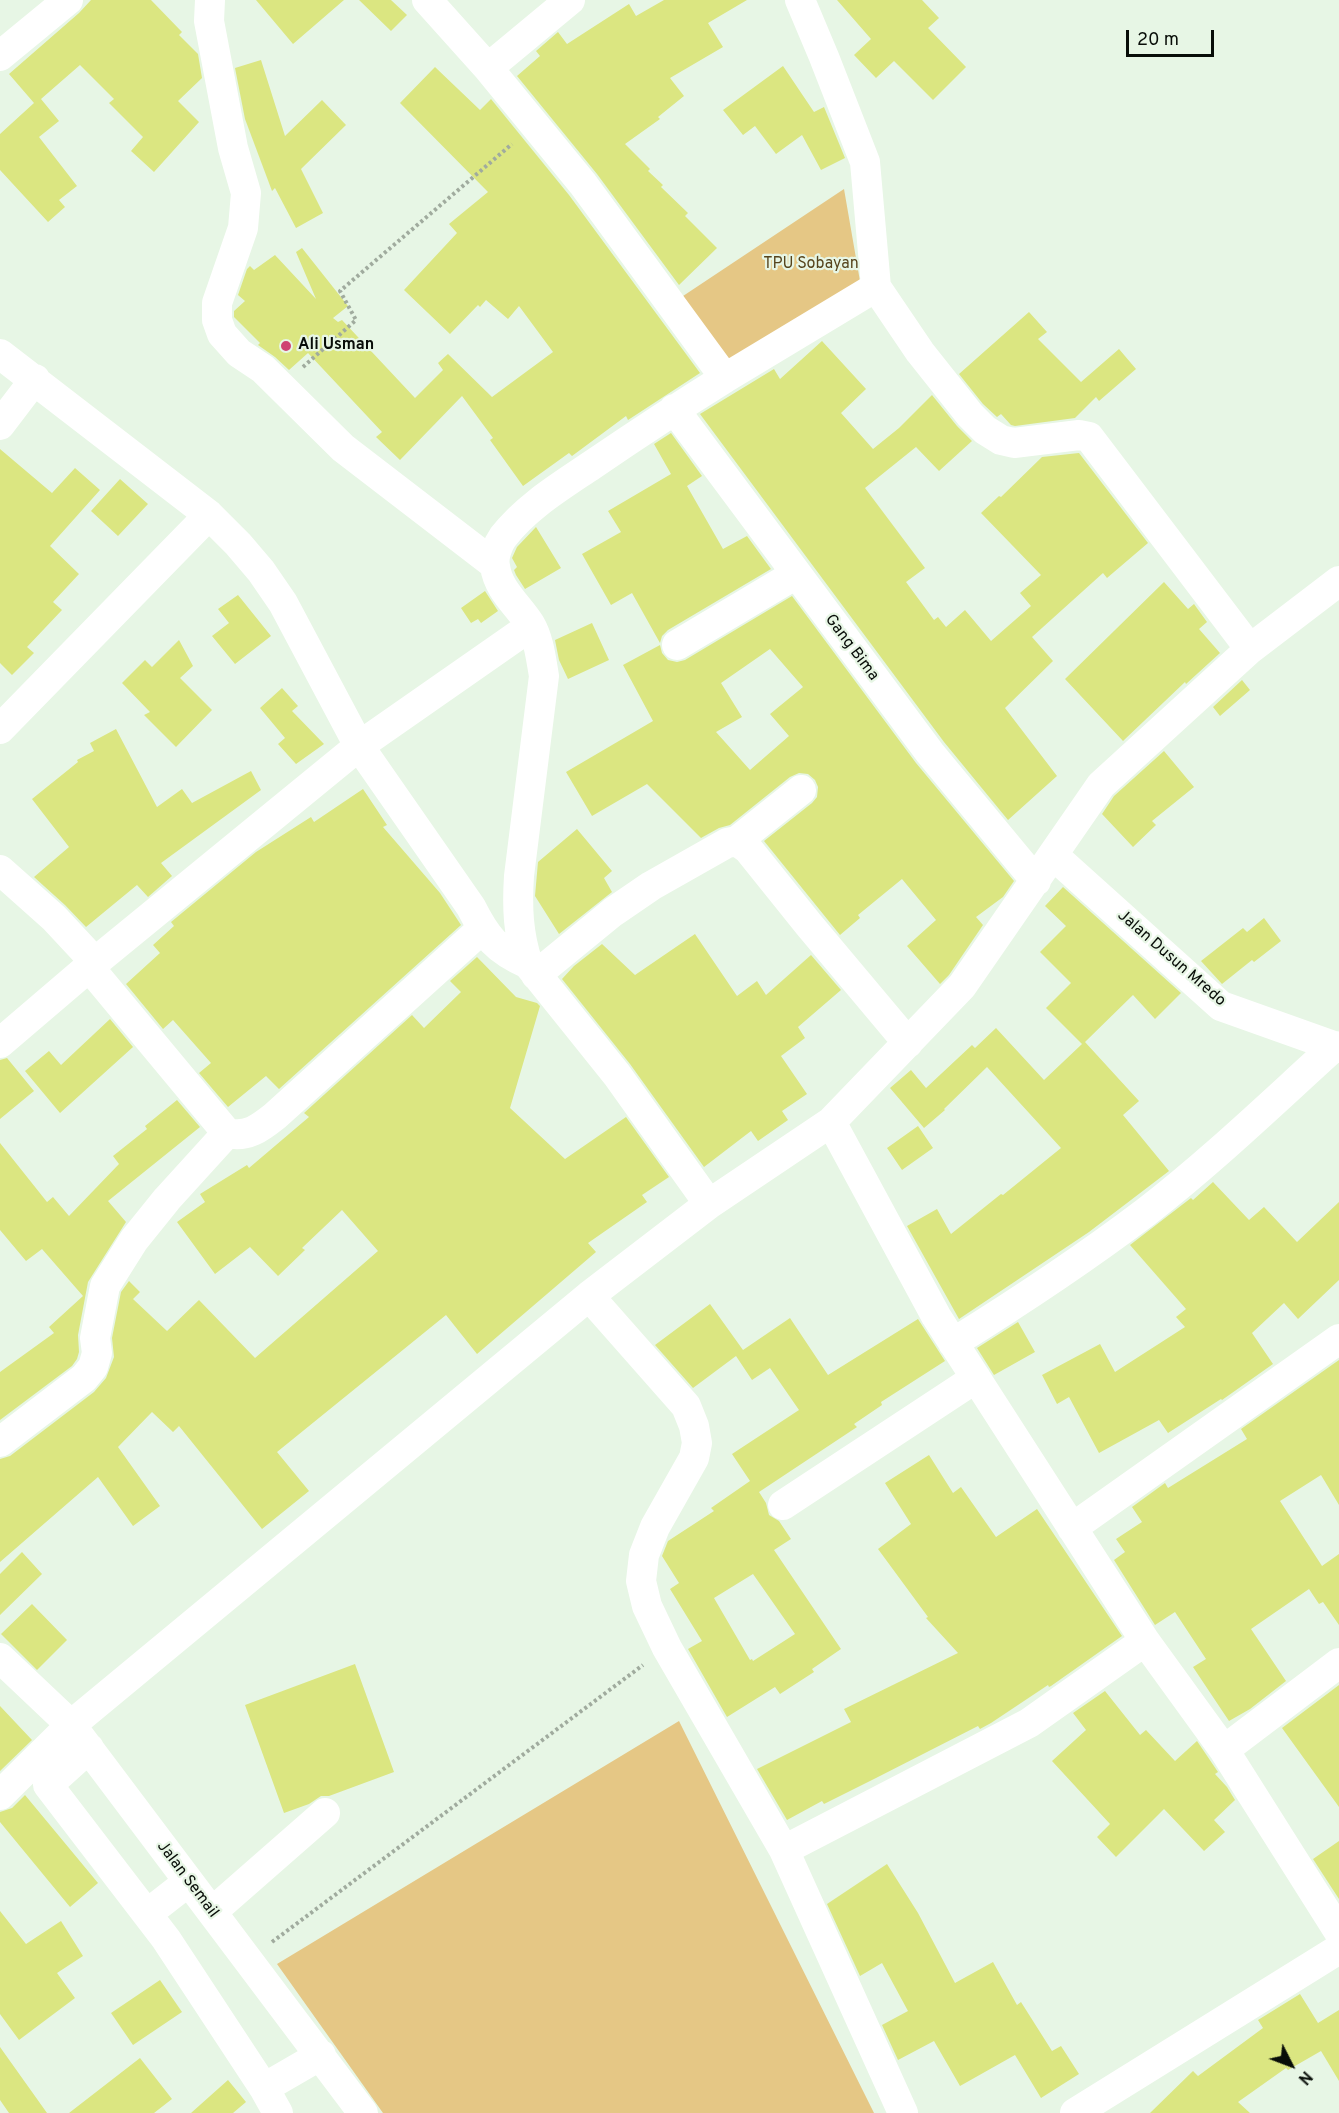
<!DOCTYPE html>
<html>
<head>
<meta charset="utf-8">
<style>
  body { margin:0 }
  #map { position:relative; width:1339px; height:2113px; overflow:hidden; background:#e7f6e5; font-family:Overpass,sans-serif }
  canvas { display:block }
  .north { position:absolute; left:1261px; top:2035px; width:60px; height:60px; -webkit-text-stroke:4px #e7f6e5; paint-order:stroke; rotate:132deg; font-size:16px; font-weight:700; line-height:24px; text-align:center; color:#080d08 }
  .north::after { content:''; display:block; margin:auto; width:21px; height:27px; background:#080d08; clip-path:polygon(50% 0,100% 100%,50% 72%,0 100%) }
  .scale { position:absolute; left:1126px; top:30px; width:88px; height:27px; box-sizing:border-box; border:3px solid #080d08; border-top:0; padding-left:8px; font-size:18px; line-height:21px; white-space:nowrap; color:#080d08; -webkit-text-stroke:4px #e7f6e5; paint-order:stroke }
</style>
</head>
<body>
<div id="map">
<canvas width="1339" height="2113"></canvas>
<div class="north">N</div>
<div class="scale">20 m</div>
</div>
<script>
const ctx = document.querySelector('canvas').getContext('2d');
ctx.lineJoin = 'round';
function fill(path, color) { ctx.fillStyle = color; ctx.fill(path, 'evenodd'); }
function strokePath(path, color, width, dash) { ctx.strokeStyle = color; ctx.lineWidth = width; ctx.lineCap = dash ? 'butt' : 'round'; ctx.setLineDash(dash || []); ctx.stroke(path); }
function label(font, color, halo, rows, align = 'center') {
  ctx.font = font + ' Overpass,sans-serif'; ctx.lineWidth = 4.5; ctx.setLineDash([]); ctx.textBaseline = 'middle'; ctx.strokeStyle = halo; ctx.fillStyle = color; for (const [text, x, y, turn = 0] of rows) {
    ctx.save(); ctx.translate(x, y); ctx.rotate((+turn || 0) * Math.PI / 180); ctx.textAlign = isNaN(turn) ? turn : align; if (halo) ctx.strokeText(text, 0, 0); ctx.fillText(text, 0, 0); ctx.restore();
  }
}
fill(new Path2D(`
  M844,189L861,287L726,368L671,304Z
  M679,1721L874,2113H383L277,1964Z`), '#e5c785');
fill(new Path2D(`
  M91,0H151L182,32L179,35L198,54L202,78L178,101L199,122L154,172L131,151L143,137L109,103L114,99L80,65L41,99L59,121L39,137L77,186L59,200L65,207L48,222L0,170V134L34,103L9,74L79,13Z
  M256,0H344L293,44Z
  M359,0H391L407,15L391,31Z
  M664,0H747L708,23L723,47L670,78L684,96L658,117L660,119L625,144L650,169L648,171L663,185L661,187L688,213L685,216L717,248L679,285L597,174L517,76L540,56L536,51L558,32L567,44L629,4L636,16Z
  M837,0H922L939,18L928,28L966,67L933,100L894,61L876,78L854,55L871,39Z
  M261,60L285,136L322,100L346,125L301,169L323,213L296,228L275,188L272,191L245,119L235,68Z
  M783,66L814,112L824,107L845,158L821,170L802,135L776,154L755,126L743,135L723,110Z
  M435,67L480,110L491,99L569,195L700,373L628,420L626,416L572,456L569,453L523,486L490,440L493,438L462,396L400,460L376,437L382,432L308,353L289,370L275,357L258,345L260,343L234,317V311L245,301L238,295L247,269L250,266L254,270L275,255L316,299L296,252L302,248L348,306L333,318L338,322L342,320L415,398L443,370L438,363L448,354L492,397L553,352L519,306L508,319L486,300L480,307L478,305L450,334L404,290L457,233L449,224L488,192L400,103Z
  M1029,312L1047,332L1038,339L1081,382L1119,349L1136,369L1099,401L1096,397L1075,418L1015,426L1011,425L1001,414L997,417L983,404L959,374Z
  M822,341L866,389L841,413L873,449L899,428L932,395L957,426L972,441L939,471L916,447L865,488L925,568L906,582L934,620L938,617L946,627L965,610L991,641L1031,606L1020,593L1041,575L981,513L999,496L1001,497L1042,457L1079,453L1148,543L1107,578L1103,573L1032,637L1053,661L1005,708L1057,776L1008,820L944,742L700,414L774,369L780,379Z
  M671,433L702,476L687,486L723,549L747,536L771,569L668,630L662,636L660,643L632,593L611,605L582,554L621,532L608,511L671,474L654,444Z
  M0,449L52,493L75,468L100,490L50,546L79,574L53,602L62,610L27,647L34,653L12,675L0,663Z
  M120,479L148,504L118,536L91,511Z
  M536,527L561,568L525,589L516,575L514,570L517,567L512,558L517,547Z
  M1164,582L1188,609L1194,604L1207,622L1199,629L1220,653L1186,684L1185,682L1123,741L1065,679Z
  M485,591L498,611L481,623L478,619L471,623L461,608Z
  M238,595L271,636L235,664L212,636L229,623L218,609Z
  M792,596L916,763L1014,881L1003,897L976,917L983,925L949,975L940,984L907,946L936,920L902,879L858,915L860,918L840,935L764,841L812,803L817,797L818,787L815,780L808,774L799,773L790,777L730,825L719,828L701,838L647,784L592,816L566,772L653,721L623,665L660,645L662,653L668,660L677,662L685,660ZM770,649L803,687L770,714L789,736L750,770L716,732L742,717L721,683Z
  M592,623L609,660L568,679L559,660L555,640Z
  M179,640L193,666L180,678L212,710L176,747L144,715L150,712L122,683L145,660L152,667Z
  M1242,680L1250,690L1220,716L1213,707Z
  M282,688L298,706L292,711L324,744L296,764L278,744L285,738L260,708Z
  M116,729L157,807L182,789L192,803L251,771L261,790L161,863L172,876L148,897L137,885L86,927L65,905L34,877L69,847L32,799L78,762L77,760L94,751L90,743Z
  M1164,751L1194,787L1152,821L1156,825L1133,847L1102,814L1114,796Z
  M363,789L387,825L383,827L440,893L461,925L279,1089L266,1076L228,1107L199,1073L211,1063L173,1020L163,1029L126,984L160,953L153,945L174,926L171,922L256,852L311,817L314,822Z
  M577,829L612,871L604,878L612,892L559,934L535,896L538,862Z
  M1063,887L1181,993L1155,1019L1133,995L1085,1042L1139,1101L1123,1115L1169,1171L1089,1232L959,1319L907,1226L937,1209L951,1234L1001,1194L1003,1195L1061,1148L987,1067L944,1109L945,1110L924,1128L890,1088L911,1070L926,1088L972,1045L975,1048L996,1028L1044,1080L1082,1044L1046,1008L1071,983L1040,952L1066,926L1045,906Z
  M1264,918L1281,941L1254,962L1252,960L1222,984L1201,961L1243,928L1247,932Z
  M695,934L737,996L757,981L766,995L811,955L841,990L798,1027L805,1038L781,1056L807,1094L782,1111L788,1120L758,1141L751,1131L704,1167L630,1064L562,979L574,966L602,944L635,975Z
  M477,957L516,997L537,1003L540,1006L510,1108L565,1159L626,1117L669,1177L642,1195L647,1202L588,1243L596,1252L477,1354L446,1315L277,1452L309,1491L262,1529L179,1426L173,1432L152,1412L118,1447L160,1506L133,1526L98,1477L0,1562V1459L10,1456L94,1392L106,1378L114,1357L112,1338L121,1292L129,1281L140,1292L133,1299L167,1331L199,1300L255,1358L378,1251L342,1210L302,1248L305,1250L278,1276L250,1247L215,1274L177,1222L205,1202L200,1194L247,1165L249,1168L309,1117L304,1113L412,1015L424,1028L461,992L450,981Z
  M110,1019L133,1047L60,1113L25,1071L49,1051L61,1065Z
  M7,1058L34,1091L0,1119V1060Z
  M177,1100L200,1127L108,1201L126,1222L88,1282L78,1335L79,1352L77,1359L72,1366L0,1420V1372L54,1333L49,1327L83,1296L42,1249L26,1261L0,1230V1143L47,1202L53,1197L69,1216L119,1164L113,1156L147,1129L145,1126Z
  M918,1126L933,1148L902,1170L887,1148Z
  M1213,1182L1249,1220L1264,1207L1297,1242L1339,1202V1280L1298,1319L1284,1303L1252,1333L1273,1364L1222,1400L1221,1399L1168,1433L1159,1420L1099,1453L1069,1397L1057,1404L1042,1375L1100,1344L1115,1372L1185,1327L1176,1317L1186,1309L1130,1245L1191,1198L1193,1200Z
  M710,1304L743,1350L790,1318L828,1375L918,1319L945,1361L881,1402L882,1405L854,1424L857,1427L759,1492L766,1503L769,1515L779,1521L791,1539L774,1550L841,1649L812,1669L814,1672L780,1694L775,1687L727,1717L688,1649L702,1641L670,1589L679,1583L662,1556L668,1541L714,1511L711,1508L750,1481L732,1454L799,1410L770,1368L752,1380L736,1356L693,1388L655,1345ZM753,1574L795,1634L753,1661L752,1659L750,1660L714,1598Z
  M1018,1322L1035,1352L994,1375L977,1348Z
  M1339,1360V1505L1321,1475L1280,1501L1322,1566L1339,1554V1625L1323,1602L1319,1604L1309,1589L1251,1629L1286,1681L1250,1709L1229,1721L1193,1667L1206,1659L1175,1612L1155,1625L1114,1560L1125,1552L1116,1539L1142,1522L1132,1507L1165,1483L1168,1488L1247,1439L1241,1429Z
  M929,1455L953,1493L961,1487L996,1537L1037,1509L1122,1636L1051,1686L1049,1687L1048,1685L991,1723L980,1729L978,1726L876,1778L824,1804L822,1801L787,1820L757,1769L851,1722L844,1709L958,1653L926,1618L928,1617L878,1549L911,1524L885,1483Z
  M22,1552L42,1574L0,1615V1574Z
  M32,1604L67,1640L37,1670L1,1634Z
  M355,1664L394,1772L329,1796H321L309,1804L284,1813L245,1705Z
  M1339,1685V1807L1282,1728Z
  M1105,1691L1140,1735L1146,1730L1175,1761L1197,1741L1218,1772L1215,1774L1227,1787L1235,1800L1214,1820L1225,1832L1204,1851L1164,1809L1116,1857L1097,1837L1110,1824L1052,1761L1086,1730L1073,1713Z
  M0,1706L32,1740L0,1771Z
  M25,1795L98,1883L70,1907L0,1822V1812L12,1808Z
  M1339,1841V1899L1313,1859Z
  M887,1864L918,1913L955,1983L993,1962L1017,2005L1021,2002L1052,2051L1061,2046L1079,2074L1041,2098L1015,2055L960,2086L934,2041L898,2060L882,2025L908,2011L882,1963L860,1976L827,1904Z
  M0,1911L26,1944L61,1921L83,1956L57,1973L75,1998L19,2040L0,2014Z
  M160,1980L182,2012L133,2045L111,2013Z
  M1300,1994L1318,2023L1339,2010V2081L1321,2051L1288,2070L1286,2068L1238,2102L1250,2113H1150L1193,2071L1198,2076L1263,2028L1258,2020Z
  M0,2047L47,2113H9L0,2100Z
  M140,2058L172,2099L154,2113H69Z
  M228,2080L246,2102L233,2113H191Z`), '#dbe681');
strokePath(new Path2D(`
  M303,367L356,320L340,291L512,144
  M272,1942L643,1665`), '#a0ab9e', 4, [3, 3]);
strokePath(new Path2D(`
  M210,0L209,21L233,148L246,193L243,228L217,303V320L222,334L239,353L263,369L343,448L494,564
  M427,0L488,68L583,184L725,378C680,406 636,435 592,465C561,486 526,507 503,537C498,544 493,557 495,566C498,590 518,605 530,624C539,639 541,659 544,676L519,876C517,907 518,934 528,964
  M800,0L824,57L865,162L876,287L920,352L970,415L985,430L1001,440L1014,443L1079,435L1089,437L1250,649
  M0,56L68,0
  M488,68L570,0
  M0,354L209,515L238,544L261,571L283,603L359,746L471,907C486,937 496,950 528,964L617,1075L709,1204
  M725,378L876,287
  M674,409L930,753L1036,881
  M0,425L35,379
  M677,645L796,574
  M0,729L209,515
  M737,841L801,790
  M1053,855L1221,1006L1339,1048
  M0,870L54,918L95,962
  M89,967L227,1133C247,1138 260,1128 275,1116L482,929
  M536,975L613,912L651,886L727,843L737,841L748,849L809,925L908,1043
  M0,1043L89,967L359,746L531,626
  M831,1122L936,1316L1145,1641L1224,1750L1339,1932
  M589,1296L686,1406L694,1426L697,1443L694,1458L655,1527L644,1555L641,1581L647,1606L667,1648L784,1850L903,2113
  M953,1343C1019,1302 1084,1259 1146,1212C1212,1161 1273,1102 1335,1046
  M0,1442L84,1378L93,1367L97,1353L95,1338L105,1286L134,1240L167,1199L227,1133
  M783,1505L976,1378
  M1072,1528L1339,1339
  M0,1658L71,1725L363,2113
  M89,1748L48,1785L166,1939L264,2088L278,2113
  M1224,1750L1339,1663
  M0,1795L71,1725L589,1296L709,1204L831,1122L962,986L1101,785L1250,649L1339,581
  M784,1850L1029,1723L1145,1641
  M212,1912L325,1813
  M147,1914L188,1882
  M264,2088L321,2055
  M1075,2113L1339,1949`), '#fff', 30);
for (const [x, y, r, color] of [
  [286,346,6,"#cf4272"]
]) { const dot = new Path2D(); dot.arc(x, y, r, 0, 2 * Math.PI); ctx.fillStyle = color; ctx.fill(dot); strokePath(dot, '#e7f6e5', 2); }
label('16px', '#56441c', '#e7f6e5', [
  ["TPU Sobayan",811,265]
]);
label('bold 16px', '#080d08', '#e7f6e5', [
  ["Ali Usman",298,346]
], 'left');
label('16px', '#080d08', '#e7f6e5', [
  ["Gang Bima",851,648,53],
  ["Jalan Dusun Mredo",1171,959,41],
  ["Jalan Semail",187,1880,53]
]);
</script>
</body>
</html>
